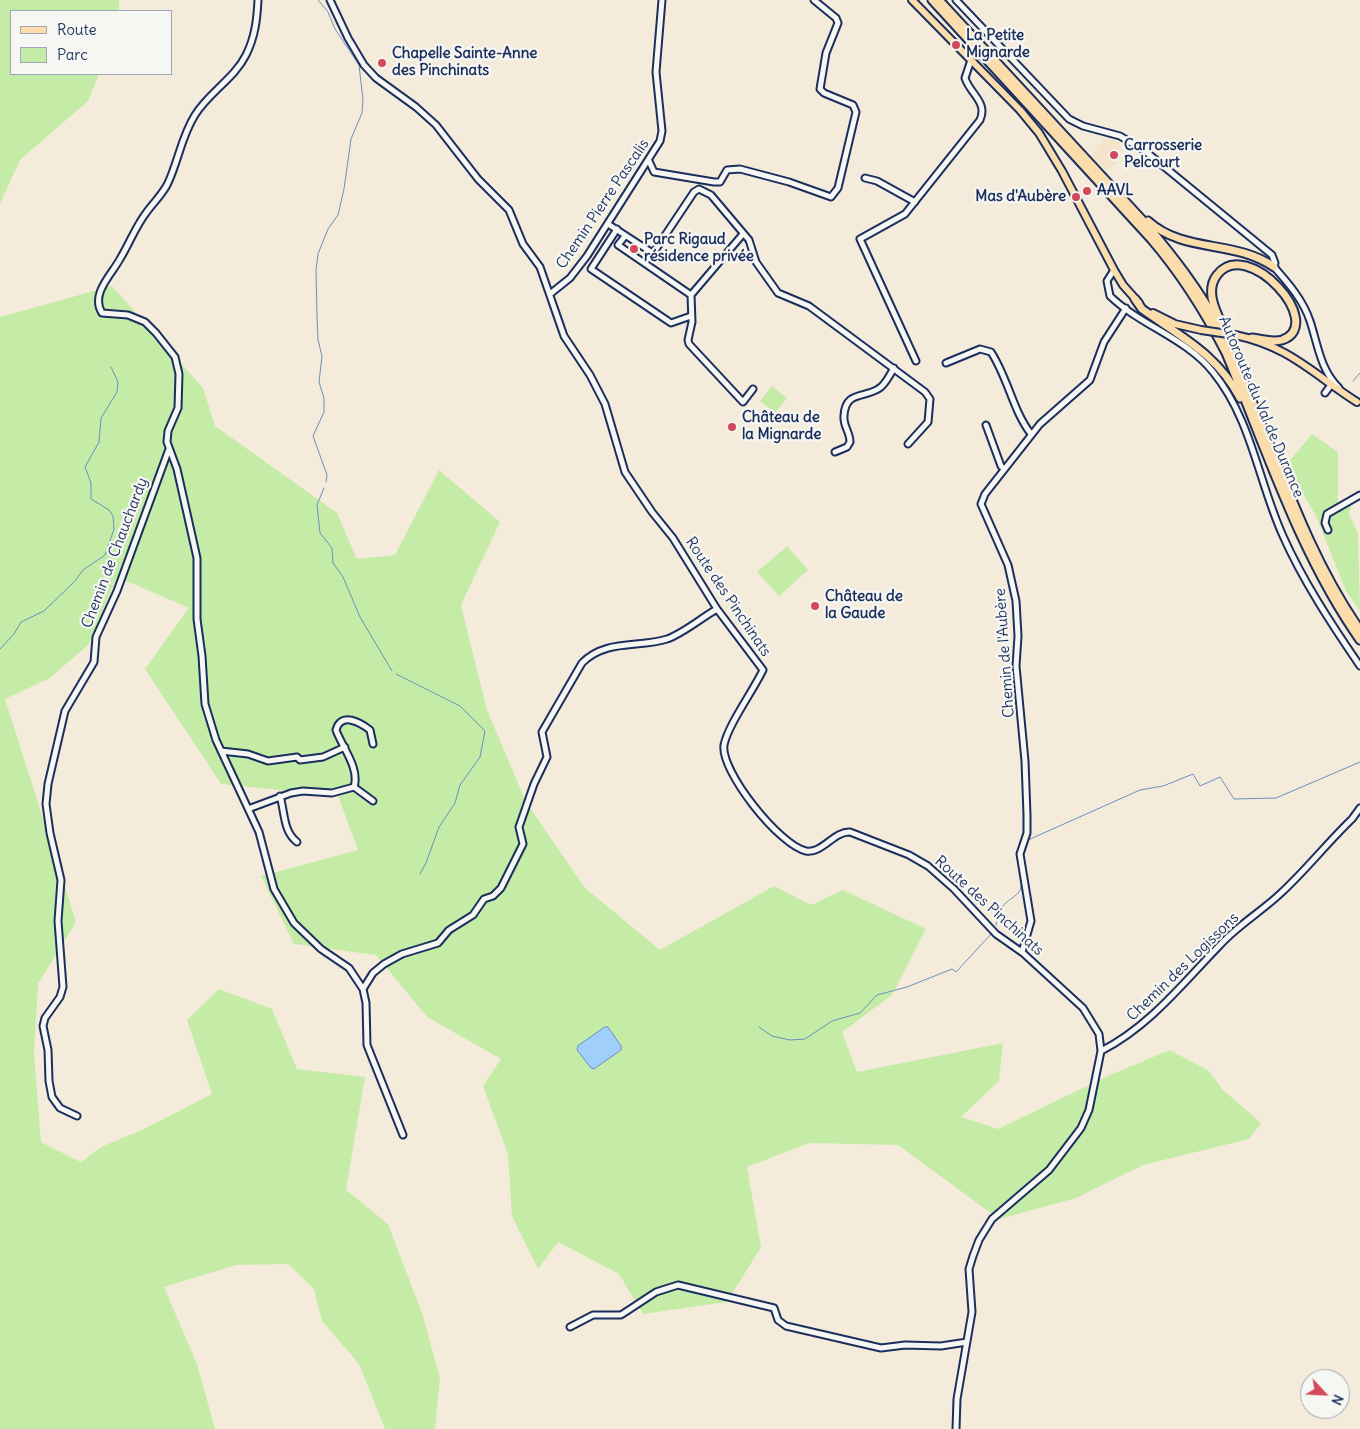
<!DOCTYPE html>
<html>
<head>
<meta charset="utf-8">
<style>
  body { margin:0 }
  #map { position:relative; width:1360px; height:1429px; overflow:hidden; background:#f5ebdb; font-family:Delius,sans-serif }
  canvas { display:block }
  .legend { position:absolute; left:10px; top:10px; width:162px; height:65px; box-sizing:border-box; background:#f6f6f2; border:1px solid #9ea6b7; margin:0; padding:6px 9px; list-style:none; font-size:15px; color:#1b2f5e }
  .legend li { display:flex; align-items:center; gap:10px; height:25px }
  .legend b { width:25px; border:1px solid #9ea6b7 }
  .north { position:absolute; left:1300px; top:1369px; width:50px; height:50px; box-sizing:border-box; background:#f6f6f2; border:1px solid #9ea6b7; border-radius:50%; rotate:115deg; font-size:14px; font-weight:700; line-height:20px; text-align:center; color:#1b2f5e }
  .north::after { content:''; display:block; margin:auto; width:18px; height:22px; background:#d1495b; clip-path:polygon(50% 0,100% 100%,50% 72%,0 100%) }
</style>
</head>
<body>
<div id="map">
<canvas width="1360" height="1429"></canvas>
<ul class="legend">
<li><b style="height:6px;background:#fbddab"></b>Route</li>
<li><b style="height:14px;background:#c5eca6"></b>Parc</li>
</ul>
<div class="north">N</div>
</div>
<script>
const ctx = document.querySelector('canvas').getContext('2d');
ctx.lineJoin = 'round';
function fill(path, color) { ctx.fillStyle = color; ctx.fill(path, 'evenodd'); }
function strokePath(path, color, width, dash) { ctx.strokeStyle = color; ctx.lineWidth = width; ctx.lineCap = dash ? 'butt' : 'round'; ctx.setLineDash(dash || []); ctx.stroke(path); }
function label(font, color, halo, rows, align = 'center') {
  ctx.font = font + ' Delius,sans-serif'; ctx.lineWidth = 4.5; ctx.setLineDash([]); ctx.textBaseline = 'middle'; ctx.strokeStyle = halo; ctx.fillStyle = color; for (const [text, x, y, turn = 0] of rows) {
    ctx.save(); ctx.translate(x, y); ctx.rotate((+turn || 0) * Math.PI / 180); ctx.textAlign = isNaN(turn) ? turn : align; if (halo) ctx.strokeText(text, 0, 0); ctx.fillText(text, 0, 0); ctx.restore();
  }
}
fill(new Path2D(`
  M1105,138L1122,143L1117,163L1106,170L1090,155Z`), '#f5e3cb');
fill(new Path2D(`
  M0,0H119V11H11V74H99L88,101L20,160L0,204Z
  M112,286L203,388L215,426L337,513L357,559L395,555L439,470L500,522L461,605L487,710L526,802L585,888L660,950L774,886L811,905L843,890L926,929L892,995L842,1032L857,1072L1003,1043L999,1081L961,1117L998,1129L1110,1075L1170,1050L1209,1071L1222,1089L1261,1123L1249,1139L1143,1165L1076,1198L999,1219L898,1145L809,1143L747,1167L761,1247L727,1302L643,1314L619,1274L558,1242L538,1269L512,1216L508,1154L483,1086L501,1059L427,1017L376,955L294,944L261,876L358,850L338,796L221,784L145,669L189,608L117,577L89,644L50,678L5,699L76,922L38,984L34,1053L41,1142L81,1162L103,1146L142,1130L212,1094L187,1020L219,989L272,1009L297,1069L365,1077L346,1190L388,1224L422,1313L440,1378L435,1429H385L359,1364L322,1321L314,1289L288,1264L236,1265L164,1287L197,1364L215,1429H0V317Z
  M772,386L787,398L775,413L760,401Z
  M1312,434L1338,452V504L1354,497L1349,514L1358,533L1360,611L1346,591L1316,516L1286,465Z
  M787,546L808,570L779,596L757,572Z`), '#c5eca6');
const water = new Path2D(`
  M605,1027H608L621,1046V1050L594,1069L591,1068L577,1050L578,1046Z`);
fill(water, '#a0cffc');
strokePath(water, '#6b8fbd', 1);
strokePath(new Path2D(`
  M318,0L328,12L335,29L359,65L363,100L362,113L351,139L344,189L338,215L328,229L318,254L316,270L317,317L318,340L322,356L319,382L324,398V412L313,436L327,475L326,482
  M1353,381L1360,373
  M324,488L317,505L320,533L332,548L333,563L343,577L360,617L392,671
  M0,649L14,634L21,622L44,611L75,581L83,570L105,555L114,529L113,516L109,510L91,499V483L85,467L99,442L101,418L117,392L118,382L111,367
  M396,674L460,706L485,731L480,757L460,785L455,803L439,827L426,863L420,874
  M1028,840L1140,790L1163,786L1193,774L1200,786L1220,777L1234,799L1276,798L1360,762
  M996,925C998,898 1019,900 1021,887C1024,873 1014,861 1020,847
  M759,1027L772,1036L790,1040L805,1039L832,1021L860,1013L877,995L907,987L952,969L956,972L992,933`), '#6b8fbd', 1);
const minor = new Path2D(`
  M258,0C257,20 255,37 246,55C234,79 209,92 195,115C181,137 178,163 167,185C161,196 153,203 146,213C136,226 129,244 120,259C112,274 90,294 102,313L128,315L145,322L156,333L175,357L179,374L178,408L168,431L167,442L177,469L197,558V619L202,656L205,704L216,740L259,832L274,889L294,923L321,949L349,968L363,989L366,1003L367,1045L403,1135
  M330,0L348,38L364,65L376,78L416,107L436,125L478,179L509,210L523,244L540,267L564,336L590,375L605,404L625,472L652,512L673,538L717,609L763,670C753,691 728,725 724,745C720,771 780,846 806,851C822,854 834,831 850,832L909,855L928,866L954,889L996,934L1023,953L1083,1008L1099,1034L1101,1051L1089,1110L1081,1128L1049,1170L992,1219L979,1240L973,1256L969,1269L972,1312L957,1399L956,1429
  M956,0L1069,119L1083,126L1120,136L1145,151L1272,255L1275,263L1274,267C1289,284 1303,300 1310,321C1318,345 1320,369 1339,388
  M649,161L654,172L714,182H720L727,170L740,169L789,182L831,197L838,188L856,112L853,105L824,93L820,89L826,53L838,23L836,18L814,0
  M865,178L877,181L915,202
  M608,224L651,252H654L694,192L699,189L711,195L749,240L756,262L778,293L809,306L925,392L930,399L928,422L908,444
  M617,229L591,269L671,323L691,316
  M625,236L618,245L691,295L743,234
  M1114,270L1107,281L1110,296C1141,326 1186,338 1213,372C1252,420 1258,481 1283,536C1303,581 1332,625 1360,666
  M550,294L570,278L587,256L660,141L662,131L656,72L662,0
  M691,295L692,322L688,340L689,344L743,402L753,389
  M916,361L860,239L905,214L980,120C988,102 970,94 965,78L971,60
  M946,363L980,349L991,352C1008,378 1013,411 1031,434
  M1325,393L1331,385
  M986,425L1001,466L1004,469
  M835,452L847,447L850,442C850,432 843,426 844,416C845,391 864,398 878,389C885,386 890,374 894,368
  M1328,530L1325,523L1327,514L1360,495
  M221,751L248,754L268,761L297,757L300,760L323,757L345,747
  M354,787L373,801
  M280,796C285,813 283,831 297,842
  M248,809L291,793L303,791L332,793L354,787C360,768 342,747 336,730C341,711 361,723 370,730L373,744
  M1022,952L1031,921L1020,854L1027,833V815L1025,761L1016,666L1018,636L1016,601L1008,565L981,504L985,494L1040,424L1090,380L1104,342L1126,308
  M363,989L373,973L384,964L402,954L438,943L449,930L473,915L484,899L493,896L501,888L523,844L519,827L534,784L547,757L542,732L582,663C605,639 639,648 667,639C684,633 701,618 717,609
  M1101,1051C1150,1026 1183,983 1220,945C1238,925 1261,912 1281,893C1306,870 1327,843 1352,819L1360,808
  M77,1116L60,1108L52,1097L49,1081L48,1050L43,1026L45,1018L60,997L63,987L58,921L61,880L50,833L46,804L48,784L65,711L94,662L96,637L117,591L169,449
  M570,1327L593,1315H621L656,1292L678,1285L774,1308L778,1320L786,1326L881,1348L905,1345L941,1346L967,1342`);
const major = new Path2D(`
  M912,0L1020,110L1039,133L1062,171L1114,270L1123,285L1139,303
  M1153,313L1175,324L1201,330
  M1235,335C1289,346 1313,374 1357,402`);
const highway = new Path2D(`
  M932,0L1151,239C1181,274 1205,312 1226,353C1267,450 1299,553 1360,640
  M939,0L1146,224C1173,256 1199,289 1219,327C1269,426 1296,538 1360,630
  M1148,221C1185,254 1234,239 1274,267
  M1135,299L1142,309C1181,337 1217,354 1240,398
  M1221,322C1214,308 1206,289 1217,275C1247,235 1328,325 1282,340C1272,343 1262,339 1252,338`);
strokePath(minor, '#1b2f5e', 9);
strokePath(major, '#1b2f5e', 10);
strokePath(highway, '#1b2f5e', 11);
strokePath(minor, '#f6f6f2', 5);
strokePath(major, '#fbddab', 6);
strokePath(highway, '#fbddab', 7);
const majorBridge = new Path2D(`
  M1201,330L1235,335`);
strokePath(majorBridge, '#1b2f5e', 10, []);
strokePath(majorBridge, '#fbddab', 6);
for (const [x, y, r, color] of [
  [956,45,5,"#d1495b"],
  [382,63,5,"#d1495b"],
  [1114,155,5,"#d1495b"],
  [1087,191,5,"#d1495b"],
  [1076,197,5,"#d1495b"],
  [634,249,5,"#d1495b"],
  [732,427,5,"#d1495b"],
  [815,606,5,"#d1495b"]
]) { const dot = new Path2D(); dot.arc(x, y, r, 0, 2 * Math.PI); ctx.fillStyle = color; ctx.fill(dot); strokePath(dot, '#f6f6f2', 2); }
label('bold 15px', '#1b2f5e', '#f6f6f2', [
  ["La Petite",966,36],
  ["Mignarde",966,53],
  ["Chapelle Sainte-Anne",392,54],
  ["des Pinchinats",392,71],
  ["Carrosserie",1124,146],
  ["Pelcourt",1124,163],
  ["AAVL",1097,191],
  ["Mas d'Aubère",1066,197,"right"],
  ["Parc Rigaud",644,240],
  ["résidence privée",644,257],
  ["Château de",742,418],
  ["la Mignarde",742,435],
  ["Château de",825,597],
  ["la Gaude",825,614]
], 'left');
label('15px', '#1b2f5e', '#f6f6f2', [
  ["Chemin Pierre Pascalis",603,204,-56],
  ["Autoroute du Val de Durance",1261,407,67],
  ["Chemin de Chauchardy",115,553,-69],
  ["Route des Pinchinats",728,597,56],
  ["Chemin de l'Aubère",1005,653,-94],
  ["Route des Pinchinats",989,906,42],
  ["Chemin des Logissons",1183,967,-44]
]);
</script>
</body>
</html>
